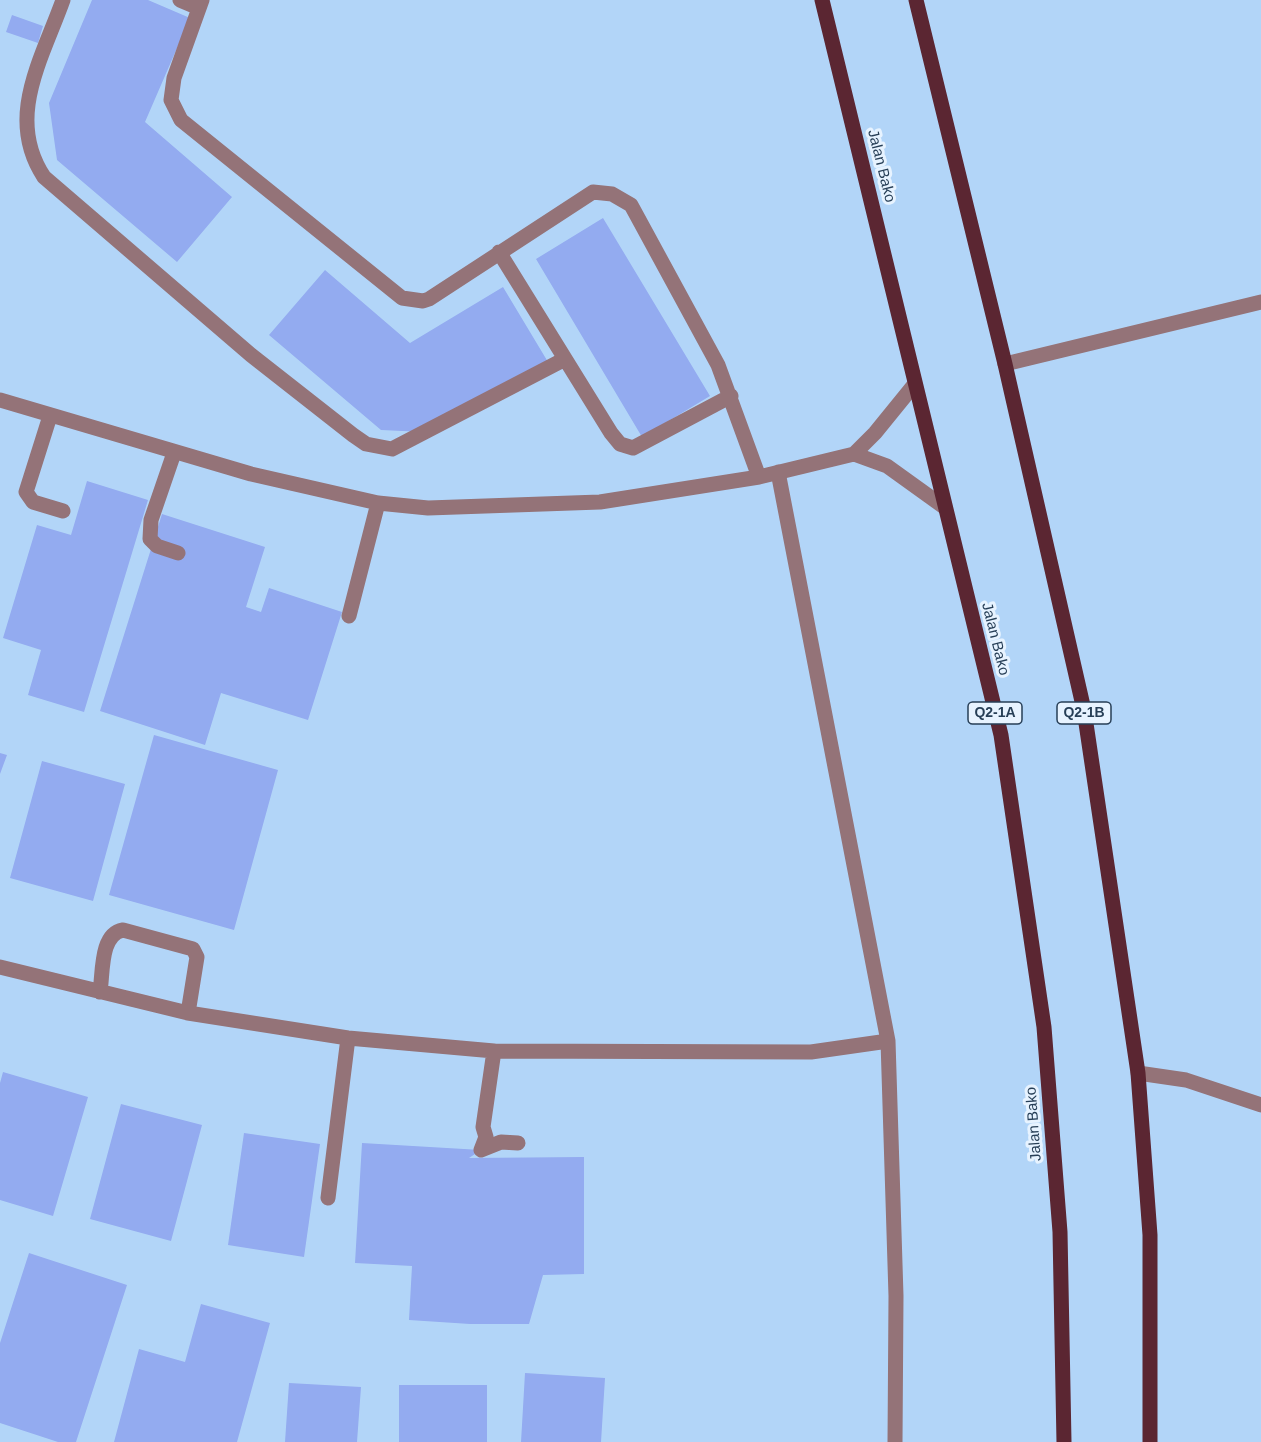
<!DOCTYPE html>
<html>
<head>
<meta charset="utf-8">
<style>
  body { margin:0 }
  canvas { display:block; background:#b2d5f8 }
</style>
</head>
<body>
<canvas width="1261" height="1442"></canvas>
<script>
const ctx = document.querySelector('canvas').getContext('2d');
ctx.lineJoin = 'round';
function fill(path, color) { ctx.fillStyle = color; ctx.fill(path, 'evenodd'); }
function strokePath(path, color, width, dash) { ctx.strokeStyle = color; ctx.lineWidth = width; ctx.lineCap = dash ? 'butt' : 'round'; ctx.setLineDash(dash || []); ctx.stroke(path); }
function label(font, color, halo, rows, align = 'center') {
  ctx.font = font + ' Helvetica,sans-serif'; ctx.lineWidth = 6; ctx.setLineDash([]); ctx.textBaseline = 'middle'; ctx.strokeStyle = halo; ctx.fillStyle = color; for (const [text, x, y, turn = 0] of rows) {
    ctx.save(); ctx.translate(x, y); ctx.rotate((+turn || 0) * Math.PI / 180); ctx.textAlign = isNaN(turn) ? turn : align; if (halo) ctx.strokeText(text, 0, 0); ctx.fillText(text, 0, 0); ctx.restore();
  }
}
fill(new Path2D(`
  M92,0H148L190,18L145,122L232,197L177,262L57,160L49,103Z
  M12,15L43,26L38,43L6,32Z
  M603,218L710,396L642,437L536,259Z
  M325,270L410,343L503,287L551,367L424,432L381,430L269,335Z
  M87,481L148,500L84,712L28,695L41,650L3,638L37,525L71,535Z
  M162,514L265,547L246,607L261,612L269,588L342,612L308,720L221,693L205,745L100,711Z
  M154,735L278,770L234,930L109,895Z
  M0,753L7,755L0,774Z
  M42,761L125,784L93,901L10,878Z
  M3,1072L88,1097L53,1216L0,1200V1083Z
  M121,1104L202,1125L171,1241L90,1219Z
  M244,1133L320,1144L304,1257L228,1245Z
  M362,1143L481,1150L469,1158L584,1157V1274L543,1275L529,1324H470L409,1320L412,1266L355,1263Z
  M29,1253L127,1285L76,1442H58L0,1423V1343Z
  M201,1304L270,1323L237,1442H114L139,1349L185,1362Z
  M525,1373L605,1378L601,1442H521Z
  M289,1383L361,1387L357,1442H285Z
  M399,1385H487V1442H399Z`), '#93abf0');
strokePath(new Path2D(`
  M63,0C42,59 5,118 44,177L251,355L353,435L366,444L392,449L565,359
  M180,0L199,8
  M202,0L174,78L171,100L181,120L402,298L423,301L429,299L593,192L612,194L631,205L718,365L759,477
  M499,252L611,433L620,444L633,448L731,396
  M1005,364L1261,302
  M0,400L251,474L378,503L428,508L600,502L759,477L854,454L875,433L914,385
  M50,416L26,492L33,502L63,511
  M174,453L151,520L150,539L157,546L178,553
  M854,454L887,466L944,507
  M778,472L888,1041L896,1296L895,1442
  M349,616L378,503
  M0,967L188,1013L348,1038L494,1051L811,1052L888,1041
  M100,992C103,973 100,934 123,930L193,949L197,957L188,1013
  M494,1051L483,1127L486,1137L481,1150L501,1142L518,1143
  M1138,1073L1186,1080L1261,1105
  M328,1198L348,1038`), '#947378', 15);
strokePath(new Path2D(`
  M822,0L1001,735L1044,1027L1060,1232L1064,1442
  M916,0L1005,364L1084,710L1138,1073L1150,1235V1442`), '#5b2632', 15);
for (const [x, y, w] of [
  [995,713,54],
  [1084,713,54]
]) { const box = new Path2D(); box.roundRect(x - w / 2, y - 11, w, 22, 4.5); ctx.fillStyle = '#e7f3ff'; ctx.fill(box); strokePath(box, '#273f57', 1.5); }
label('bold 14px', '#273f57', null, [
  ["Q2-1A",995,713],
  ["Q2-1B",1084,713]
]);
label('15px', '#273f57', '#e7f3ff', [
  ["Jalan Bako",881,166,76],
  ["Jalan Bako",995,639,76],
  ["Jalan Bako",1034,1124,-94]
]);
</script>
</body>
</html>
